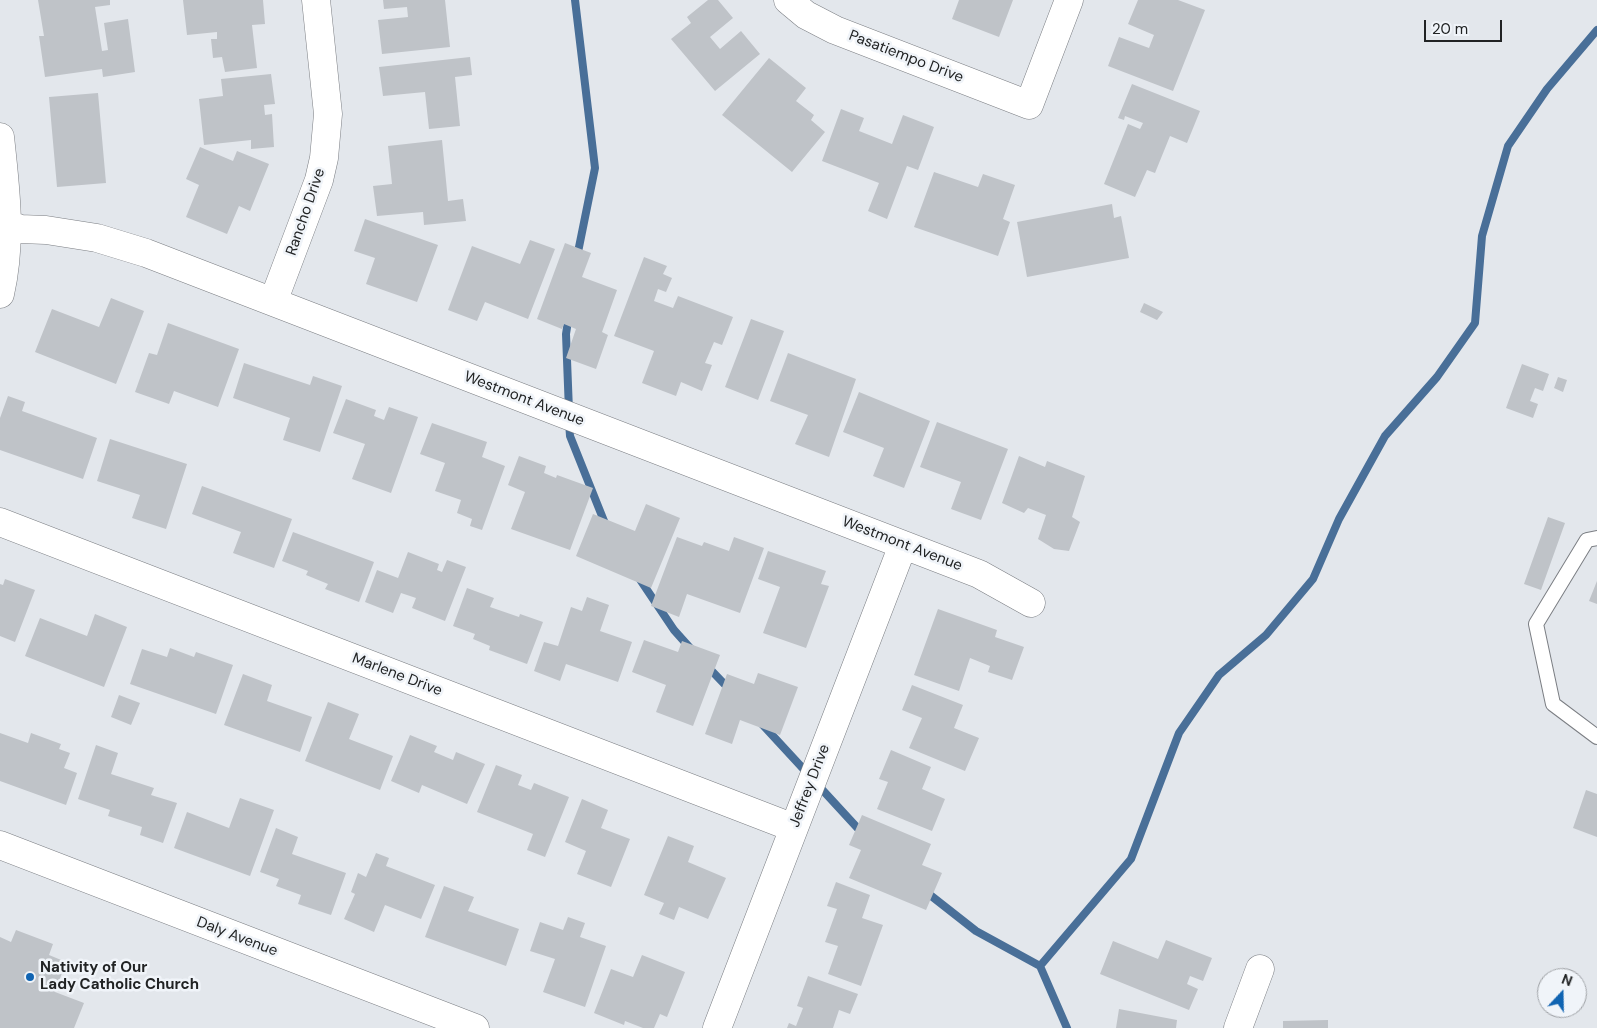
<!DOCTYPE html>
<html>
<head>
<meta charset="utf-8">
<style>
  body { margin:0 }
  #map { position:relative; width:1597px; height:1028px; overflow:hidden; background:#e3e7ec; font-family:"DM Sans",sans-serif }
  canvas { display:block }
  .north { position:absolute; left:1537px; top:968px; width:50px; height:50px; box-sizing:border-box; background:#f0f4f9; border:1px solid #9da0a4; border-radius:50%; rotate:21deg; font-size:14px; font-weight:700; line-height:20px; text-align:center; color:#212324 }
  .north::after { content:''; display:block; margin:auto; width:18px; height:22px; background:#1064b2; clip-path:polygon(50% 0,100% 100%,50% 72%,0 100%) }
  .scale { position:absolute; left:1424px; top:20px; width:78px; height:22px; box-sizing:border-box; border:2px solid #212324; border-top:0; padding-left:6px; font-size:15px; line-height:18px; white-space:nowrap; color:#212324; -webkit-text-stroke:4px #f0f4f9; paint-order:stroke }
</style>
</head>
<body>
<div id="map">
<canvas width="1597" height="1028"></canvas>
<div class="north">N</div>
<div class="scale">20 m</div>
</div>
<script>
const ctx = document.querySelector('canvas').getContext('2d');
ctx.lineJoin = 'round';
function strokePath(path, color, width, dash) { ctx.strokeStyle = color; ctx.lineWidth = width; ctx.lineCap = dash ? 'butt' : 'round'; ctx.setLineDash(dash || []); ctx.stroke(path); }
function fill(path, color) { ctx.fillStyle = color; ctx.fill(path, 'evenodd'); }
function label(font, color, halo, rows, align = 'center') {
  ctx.font = font + ' "DM Sans",sans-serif'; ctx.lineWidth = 5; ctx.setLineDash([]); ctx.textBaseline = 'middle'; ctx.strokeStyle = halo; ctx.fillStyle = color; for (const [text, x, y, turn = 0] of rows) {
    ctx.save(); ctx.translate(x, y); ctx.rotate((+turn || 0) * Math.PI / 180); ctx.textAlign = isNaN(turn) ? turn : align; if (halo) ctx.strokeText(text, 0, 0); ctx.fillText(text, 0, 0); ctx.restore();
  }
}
strokePath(new Path2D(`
  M575,0L595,168L577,257
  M569,315L566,334L569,411
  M569,422L570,436L606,526
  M639,578L674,630L691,649
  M708,667L731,691
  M761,723L809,775
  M817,784L863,834
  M925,891L976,931L1040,966L1067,1028
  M1040,966L1131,859L1179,733L1219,675L1266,635L1313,579L1339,519L1385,436L1437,377L1475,323L1482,236L1508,146L1547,89L1597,30`), '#496f98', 8);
fill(new Path2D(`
  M38,0H110V5L95,7L102,51L108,50L104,23L128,19L135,72L103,77L102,69L45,77L39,36H44Z
  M183,0H263L265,24L252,25L257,68L225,72L222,57L213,58L211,39H217V32L187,35Z
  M383,0H445L450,47L382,54L378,20L408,17L407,7L384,9Z
  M708,0H718L733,18L710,37L720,49L741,31L760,54L715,91L671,39L691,23L687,17Z
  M959,0H1013L999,37L952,19Z
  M1138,0H1178L1205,10L1173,91L1108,66L1119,37L1149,48L1154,35L1128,24Z
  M470,57L472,75L455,77L460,126L429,129L425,92L383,96L379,67Z
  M769,58L806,88L796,101L814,115L811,120L825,132L792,172L722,115Z
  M271,74L275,104L264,105L265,115L272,114L274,147L251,149V140L204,145L199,99L223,96L221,79Z
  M1132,84L1200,111L1187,143L1170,136L1155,173L1147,170L1135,197L1104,184L1128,124L1140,129L1143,123L1125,116L1124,120L1118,118Z
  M98,93L106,183L57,187L49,97Z
  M841,109L864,118L859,131L892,144L903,115L934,127L918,170L907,166L887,219L868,211L879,183L822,161Z
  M442,140L448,201L463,199L466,221L424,225L423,212L377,216L373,186L392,184L388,146Z
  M200,147L233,161L237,151L269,164L250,211L239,206L227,234L186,217L199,185L186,179Z
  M934,172L978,187L983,174L1015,185L1003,219L1010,222L998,256L914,227Z
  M1112,204L1114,218L1121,216L1129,258L1027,277L1017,222Z
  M365,219L438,245L417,302L366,284L375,258L354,251Z
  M530,240L555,249L528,319L485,302L477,321L448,310L472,246L520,264Z
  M565,243L591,253L582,277L617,290L602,332L608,335L596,369L566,358L576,329L564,324L562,329L537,319Z
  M644,257L667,266L663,274L672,278L666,292L658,289L654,301L673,308L678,296L733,317L722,345L714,342L705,363L712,365L702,391L681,382L676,396L642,383L654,351L614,336Z
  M111,298L144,311L116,384L35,352L52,309L99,327Z
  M1144,303L1163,312L1157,320L1140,312Z
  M751,319L784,331L758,400L725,387Z
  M168,323L239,349L218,407L174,391L169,404L135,392L149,353L157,355Z
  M788,353L856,379L829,457L795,444L808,415L770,401Z
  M244,363L310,385L313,376L342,386L320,452L283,440L290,418L233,398Z
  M1522,364L1549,374L1543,391L1535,388L1530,401L1538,404L1533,418L1506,408Z
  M1558,377L1567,380L1563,392L1554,388Z
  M859,392L930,421L904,488L873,476L884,448L843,432Z
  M8,396L25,402L22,411L97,438L83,479L0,450V418Z
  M346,399L376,410L374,416L384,420L389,407L418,417L391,493L352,479L365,444L333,433Z
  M937,422L1008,449L981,520L951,509L961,482L920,467Z
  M432,423L487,442L482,457L505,466L482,530L470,526L472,519L457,513L461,500L435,491L445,463L420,454Z
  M110,439L187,464L166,529L132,518L140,495L97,481Z
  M519,456L546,466L544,473L556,478L557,475L593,488L570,550L511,529L525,492L508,485Z
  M1019,456L1045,467L1047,461L1085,476L1072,517L1080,522L1069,551L1054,549L1038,539L1046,515L1028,508L1024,513L1002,503Z
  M202,486L292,519L274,568L233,553L241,532L192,514Z
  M646,504L680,518L651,588L576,556L593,514L635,531Z
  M1548,517L1565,523L1541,590L1524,584Z
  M293,532L374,562L359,602L325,589L328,584L306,575L308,571L282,561Z
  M677,537L702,546L704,542L729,551L734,537L764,548L740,613L687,594L679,617L651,606Z
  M768,551L826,571L821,584L829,586L806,648L763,633L780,587L758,579Z
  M408,552L439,564L437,570L442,572L447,560L466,567L445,621L412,608L416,598L401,593L393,613L365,602L377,570L398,578Z
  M5,579L35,590L15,642L0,636V584L3,585Z
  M1597,581V604L1589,601Z
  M467,588L494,598L490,607L519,617L520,614L543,622L527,664L489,650L490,646L473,639L475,634L453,626Z
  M587,597L609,605L600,631L632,642L618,682L566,664L560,681L534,671L544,642L558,646L571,607L582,611Z
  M938,609L997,630L995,637L1024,647L1012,680L988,672L990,666L970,658L959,691L914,675Z
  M95,614L127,627L104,687L25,656L40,618L87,636Z
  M644,640L678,652L682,641L720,655L693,726L656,712L666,685L632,672Z
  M170,648L194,657L196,652L233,665L216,714L130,684L142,649L167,657Z
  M758,673L798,687L780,735L740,720L732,744L705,734L727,674L754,684Z
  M243,674L272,685L267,701L312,717L300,752L224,725Z
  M912,685L963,705L954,728L979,738L965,771L909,748L922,718L902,710Z
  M119,695L140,703L131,725L111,717Z
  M328,702L359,714L349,739L393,756L380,790L305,761Z
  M0,733L28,743L31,733L61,744L59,749L70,753L64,768L77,773L66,805L0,781Z
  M410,735L437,746L434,752L453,760L456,752L485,764L467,804L422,785L419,793L391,781Z
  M96,745L118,753L111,774L154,788L151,795L177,803L163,843L140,835L142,827L108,816L110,810L78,799Z
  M891,750L931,767L922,789L945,799L932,831L877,809L888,782L879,779Z
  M496,765L522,775L518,785L531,790L534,783L569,797L545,857L527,850L533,834L477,812Z
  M1586,790L1597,794V837L1573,828Z
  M240,798L274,810L250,876L174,848L187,812L229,828Z
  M582,799L608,810L601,828L630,839L611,887L577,874L586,851L565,842Z
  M862,815L931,844L922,865L942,873L926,910L849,878L861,850L849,845Z
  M276,828L298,837L292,854L346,873L331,915L298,904L301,895L276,886L279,879L260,872Z
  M668,836L694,846L688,862L726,878L708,919L679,907L674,920L659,914L664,903L644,895Z
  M376,853L389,858L386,866L435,885L421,919L385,905L374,932L344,919L355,894L351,892L358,873L366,877Z
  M836,882L870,895L862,918L883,925L861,986L828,974L838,946L825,942L837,909L827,906Z
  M444,886L474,897L468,911L519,929L506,966L425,937Z
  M568,917L585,923L580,937L606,946L585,1007L543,992L555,959L530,951L540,922L563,930Z
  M16,930L53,944L49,955L66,962L55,992L84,1003L74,1028H0V937L11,942Z
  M1166,940L1212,958L1203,981L1190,976L1187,984L1198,989L1189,1010L1100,974L1113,941L1158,959Z
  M642,955L685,972L667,1017L660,1014L654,1028H643L625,1021L624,1025L594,1013L611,969L633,977Z
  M808,976L858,994L850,1014L839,1010L833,1028H787L789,1023L796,1026L803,1008L797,1006Z
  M1119,1009L1177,1020L1176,1028H1116Z
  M1328,1020V1028H1283V1021Z`), '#bfc3c8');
const lane = new Path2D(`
  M1597,538L1587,540L1536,624L1553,704L1597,737`);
const street = new Path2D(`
  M788,0L806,15L835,30L1029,105L1069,0
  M0,137C6,191 12,241 0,294
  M8,224L20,229L46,230L97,238L146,253L979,574L1031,603
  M273,302L319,180L324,158L328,114L316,0
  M0,522L794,828
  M0,845L475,1028
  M717,1028L903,545
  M1238,1028L1260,969`);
strokePath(lane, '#7b7e83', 16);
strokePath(street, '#7b7e83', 29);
strokePath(lane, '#fff', 14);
strokePath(street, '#fff', 28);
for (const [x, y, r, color] of [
  [30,977,5,"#1064b2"]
]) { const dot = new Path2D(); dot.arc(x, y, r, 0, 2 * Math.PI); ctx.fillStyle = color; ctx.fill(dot); strokePath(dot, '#f0f4f9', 2); }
label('15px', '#212324', '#f0f4f9', [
  ["Pasatiempo Drive",906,57,21],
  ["Rancho Drive",306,212,-71],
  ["Westmont Avenue",524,399,21],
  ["Westmont Avenue",902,544,21],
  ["Marlene Drive",397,675,21],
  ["Jeffrey Drive",810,786,-69],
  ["Daly Avenue",237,937,21]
]);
label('bold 15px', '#212324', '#f0f4f9', [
  ["Nativity of Our",40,968],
  ["Lady Catholic Church",40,985]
], 'left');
</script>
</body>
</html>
